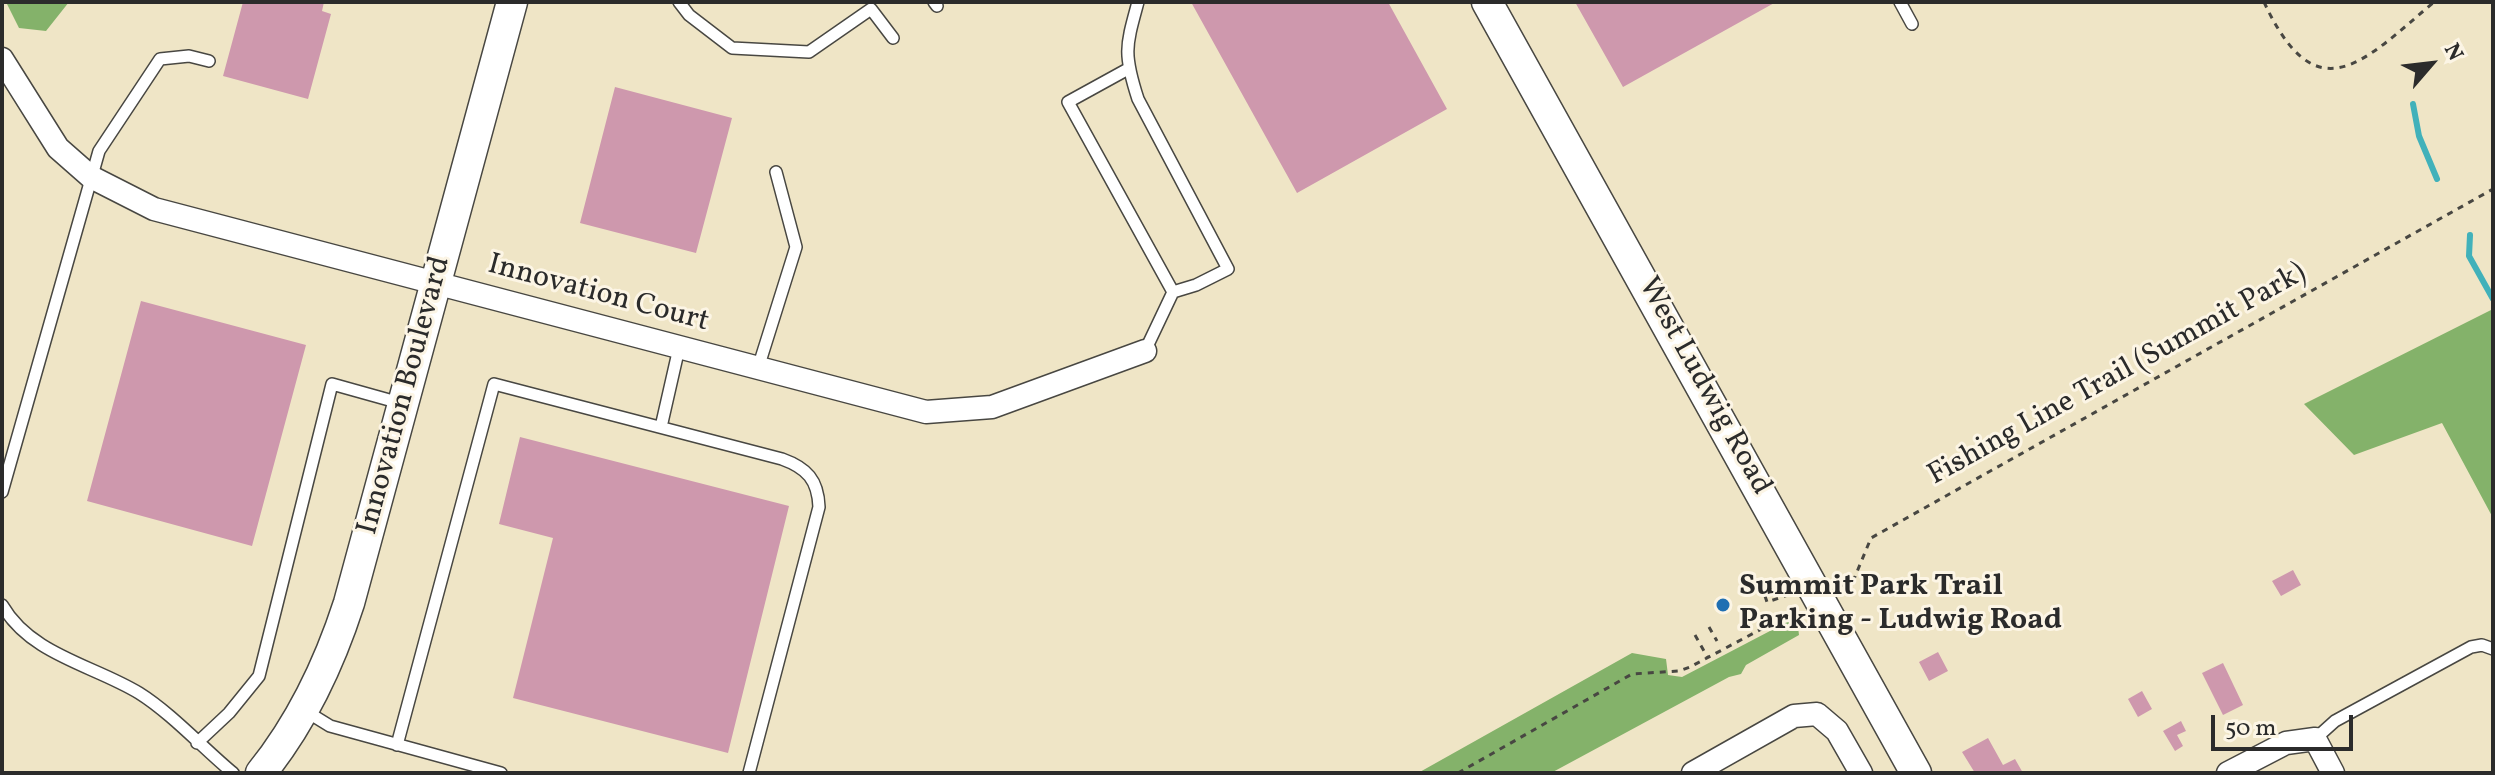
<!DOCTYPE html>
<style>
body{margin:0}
#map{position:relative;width:2495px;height:775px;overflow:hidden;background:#efe5c6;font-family:Vollkorn,serif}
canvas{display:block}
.frame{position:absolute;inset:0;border:4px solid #2b2b2b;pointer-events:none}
.north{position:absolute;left:2391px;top:24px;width:80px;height:80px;-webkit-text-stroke:6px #fcf5e5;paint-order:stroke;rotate:62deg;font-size:22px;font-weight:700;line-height:32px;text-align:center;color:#2b2b2b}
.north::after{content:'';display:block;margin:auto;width:28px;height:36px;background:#2b2b2b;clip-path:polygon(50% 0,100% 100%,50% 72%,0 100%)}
.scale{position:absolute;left:2211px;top:715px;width:142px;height:36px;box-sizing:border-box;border:4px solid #2b2b2b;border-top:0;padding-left:10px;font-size:24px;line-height:28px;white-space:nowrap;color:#2b2b2b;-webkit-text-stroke:6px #fcf5e5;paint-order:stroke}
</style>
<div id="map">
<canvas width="2495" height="775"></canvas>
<div class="frame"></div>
<div class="north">N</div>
<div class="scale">50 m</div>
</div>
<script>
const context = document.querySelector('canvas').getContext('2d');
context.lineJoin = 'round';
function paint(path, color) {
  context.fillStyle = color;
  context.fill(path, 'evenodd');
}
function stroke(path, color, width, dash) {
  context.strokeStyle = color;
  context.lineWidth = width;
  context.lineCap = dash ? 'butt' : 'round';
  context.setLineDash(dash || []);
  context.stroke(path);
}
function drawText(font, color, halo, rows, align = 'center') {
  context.font = font + ' Vollkorn,serif';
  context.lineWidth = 6;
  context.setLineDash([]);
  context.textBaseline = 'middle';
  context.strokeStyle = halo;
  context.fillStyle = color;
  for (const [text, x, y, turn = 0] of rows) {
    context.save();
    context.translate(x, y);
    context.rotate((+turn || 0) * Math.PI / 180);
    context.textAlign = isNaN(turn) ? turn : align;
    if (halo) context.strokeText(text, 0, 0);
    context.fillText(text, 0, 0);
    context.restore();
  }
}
paint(new Path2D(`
 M6 2H69L46 31 19 28Z
 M2493 309V518L2442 423 2354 455 2304 404Z
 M1791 620 1798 627 1799 635 1746 665 1741 674 1729 677 1551 773H1418L1632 653 1666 659 1668 675 1682 677Z`), '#84b26a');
stroke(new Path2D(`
 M2413 104 2419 136 2437 179
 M2470 235 2469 256 2493 299`), '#41b1ba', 6);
paint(new Path2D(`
 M243 2H324L322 11 331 14 308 99 223 76Z
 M1191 2H1388L1447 109 1297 193Z
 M1575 2H1776L1623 87Z
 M615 87 732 118 696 253 580 223Z
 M141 301 306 345 252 546 87 501Z
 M520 437 789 506 728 753 513 698 553 538 499 524Z
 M2293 570 2301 585 2281 596 2272 581Z
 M1938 652 1948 671 1929 681 1919 662Z
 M2223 663 2243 705 2223 715 2202 673Z
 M2142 691 2152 709 2138 717 2128 699Z
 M2181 721 2186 731 2177 735 2183 746 2175 751 2163 731Z
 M1988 738 2003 765 2015 759 2023 773H1975L1962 752Z`), '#ce98ad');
const lane = new Path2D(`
 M679 2 689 15 732 48 809 52 871 9 893 38
 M934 2 937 6
 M1138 2C1126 46 1123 53 1138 99L1228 269 1196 285 1173 292
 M1900 2 1912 24
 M1128 69 1068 102 1173 292 1145 351
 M758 368 796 247 776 172
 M661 427 679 348
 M2 492 99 151 160 59 189 56 209 61
 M2 605C31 655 93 665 139 693 171 713 204 749 233 773
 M304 710 330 726 501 773
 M2315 739 2335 721 2471 647 2482 645 2493 649
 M197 743 229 713 259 676 332 384 400 403
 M397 745 494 384 782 459C807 468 818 480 819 507L749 773`);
const street = new Path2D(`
 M2 59 58 148 91 177 154 209 926 412 992 407 1145 351
 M1693 773 1794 716 1817 714 1837 731 1861 773
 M2228 773 2286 743 2315 739 2333 773`);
const secondary = new Path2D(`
 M1487 2 1916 773
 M261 773C302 722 329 665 349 603L512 2`);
stroke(lane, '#484742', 14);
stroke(street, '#484742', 25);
stroke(secondary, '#484742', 33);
stroke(new Path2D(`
 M2264 2C2317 116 2364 61 2434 2
 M1841 586 1854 579 1871 538 2493 189
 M1765 596 1767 602 1788 595
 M1709 627 1717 641
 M1695 635 1708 658
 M1458 773 1632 674 1679 671 1690 667 1799 609`), '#484742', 3, [6, 6]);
stroke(lane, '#fff', 11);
stroke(street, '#fff', 22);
stroke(secondary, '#fff', 30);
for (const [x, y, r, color] of [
 [1723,605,8,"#1f6fb2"]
]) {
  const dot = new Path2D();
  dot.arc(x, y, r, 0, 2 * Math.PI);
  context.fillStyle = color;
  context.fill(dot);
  stroke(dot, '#fcf5e5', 3);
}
drawText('30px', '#2b2b2b', '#fcf5e5', [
 ["Innovation Court",598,295,15],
 ["Fishing Line Trail (Summit Park)",2118,376,-29],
 ["West Ludwig Road",1703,387,61],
 ["Innovation Boulevard",406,396,-75]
]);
drawText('bold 30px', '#2b2b2b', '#fcf5e5', [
 ["Summit Park Trail",1739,588],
 ["Parking - Ludwig Road",1739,622]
], 'left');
</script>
